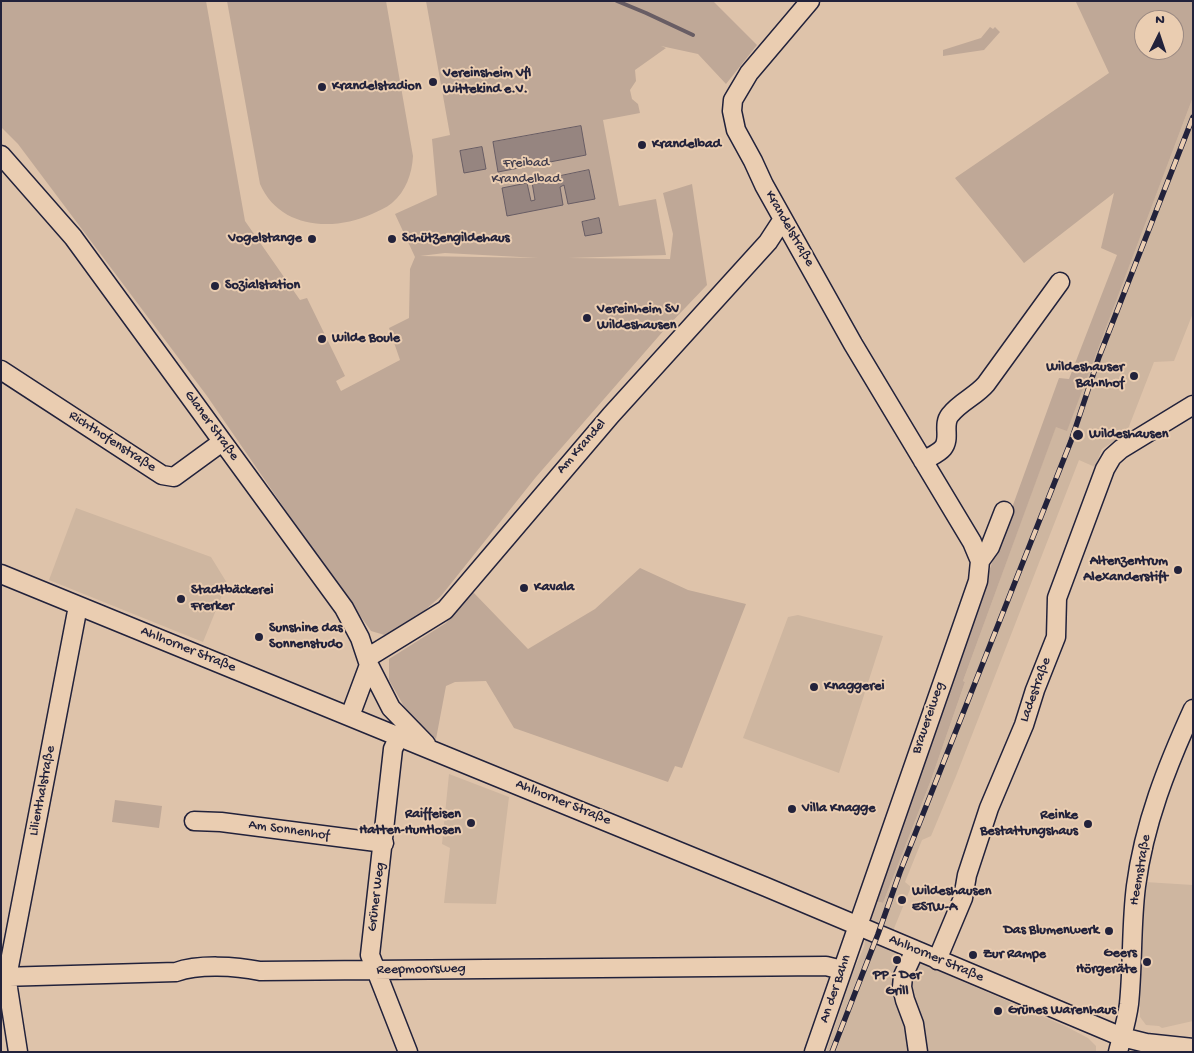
<!DOCTYPE html>
<meta charset="utf-8">
<style>
body{margin:0}
#map{position:relative;width:1194px;height:1053px;overflow:hidden;background:#dec3aa;font-family:"Gochi Hand",sans-serif}
canvas{display:block}
.frame{position:absolute;inset:0;border:2px solid #22223b;pointer-events:none}
.north{position:absolute;left:1134px;top:10px;width:50px;height:50px;box-sizing:border-box;background:#eacdb1;border:1px solid #9a8982;border-radius:50%;rotate:4deg;font-size:14px;font-weight:700;line-height:20px;text-align:center;color:#22223b}
.north::after{content:'';display:block;margin:auto;width:18px;height:22px;background:#22223b;clip-path:polygon(50% 0,100% 100%,50% 72%,0 100%)}
</style>
<div id="map">
<canvas width="1194" height="1053"></canvas>
<div class="frame"></div>
<div class="north">N</div>
</div>
<script>
const context = document.querySelector('canvas').getContext('2d');
context.lineJoin = 'round';
function paint(path, color) {
  context.fillStyle = color;
  context.fill(path, 'evenodd');
}
function stroke(path, color, width, dash) {
  context.strokeStyle = color;
  context.lineWidth = width;
  context.lineCap = dash ? 'butt' : 'round';
  context.setLineDash(dash || []);
  context.stroke(path);
}
function drawText(font, color, halo, rows, align = 'center') {
  context.font = font + ' "Gochi Hand",sans-serif';
  context.lineWidth = 4;
  context.setLineDash([]);
  context.textBaseline = 'middle';
  context.strokeStyle = halo;
  context.fillStyle = color;
  for (const [text, x, y, turn = 0] of rows) {
    context.save();
    context.translate(x, y);
    context.rotate((+turn || 0) * Math.PI / 180);
    context.textAlign = isNaN(turn) ? turn : align;
    if (halo) context.strokeText(text, 0, 0);
    context.fillText(text, 0, 0);
    context.restore();
  }
}
paint(new Path2D(`
 M1193 97V313L1174 361 1154 362 1128 429 1124 435 1102 449 1095 467 1079 460 956 776 931 836 922 840 905 882 911 887 886 948 1067 1027 1088 1038 1096 1046V1052H826L853 972 864 947 869 918 876 901 883 903 931 780 965 682 963 681 1056 426 1067 430Z
 M76 508 211 557 227 583 203 642 49 580Z
 M798 615 883 636 839 773 743 738 788 617Z
 M449 774 509 797 496 904 444 903 450 848 442 844Z
 M1145 882 1193 885V1021L1162 1028 1159 1026 1146 1025 1140 1017V933Z`), '#ceb6a0');
paint(new Path2D(`
 M1 1H206L245 221 300 300 307 298 345 376 336 381 341 391 400 360 389 328 409 318 410 269 415 257 395 214 437 195 432 139 450 135 426 1H713L757 45 726 84 698 54 661 46 666 48 635 70 636 81 630 90 632 99 638 104 640 113 603 120 619 206 656 199 666 255 568 258 670 259 673 234 663 193 692 184 707 285 665 329 536 477 441 596 408 625 388 636 371 631 320 560 207 396 18 144 1 127ZM445 253 539 258H540L420 256Z
 M227 1H386L413 156C412 174 406 191 392 203 386 208 378 211 372 214 332 232 279 228 260 184Z
 M1078 1H1193V97L1067 431 1056 427 963 681 965 682 931 780 883 903 876 901 921 759 1059 378 1069 379 1117 255 1101 248 1114 193 1024 263 955 178 1109 73 1076 2ZM1144 20H1174V50H1144Z
 M990 27 993 29 995 27 1000 32 984 50 943 56V50L981 38Z
 M640 568 688 590 746 604 682 768 675 766 668 782 514 728 486 681 455 682 446 686 436 739 406 710 389 680V659L446 623 473 592 528 649 595 609Z
 M115 800 162 806 159 828 112 822Z`), '#bfa897');
const water = new Path2D(`
 M581 126 586 155 498 172 493 142Z
 M482 147 486 169 464 173 460 151Z
 M589 170 595 199 568 204 564 185 560 187 563 205 507 216 502 188 527 183 531 201 535 200 532 182Z
 M599 218 602 233 585 236 582 222Z`);
paint(water, '#968580');
stroke(water, '#685d64', 1);
stroke(new Path2D(`
 M617 1 646 13 693 35`), '#685d64', 4);
const minor = new Path2D(`
 M810 1 749 73 733 100 732 111 736 130 753 161 764 185 853 344 972 542 980 561
 M1 155 73 237 344 608 360 638 369 665 391 708 426 744
 M1 370 162 475 174 477 222 442
 M923 461C929 457 938 454 943 448 951 438 942 425 950 415 960 402 976 396 986 384L1060 282
 M1 574 766 887 1122 1037 1146 1043 1193 1048
 M367 658 445 610 611 415 768 242 783 219
 M350 716 369 665
 M399 736 393 749 370 955 408 1052
 M194 821 221 822 384 843
 M915 950 903 976 902 987 905 1000 914 1024 918 1052
 M937 960 963 898 967 875 989 808 1024 725 1035 690 1056 637 1057 598 1105 469 1112 457 1121 449 1193 405
 M1 977 176 972C198 964 236 966 260 971L826 966 842 970
 M18 1052 8 988 7 977 78 606
 M814 1052 978 581 980 561 990 547 1004 511
 M1118 1052C1122 1036 1127 1020 1129 1004 1133 965 1131 925 1136 886 1144 824 1167 766 1193 709`);
stroke(minor, '#22223b', 21);
stroke(minor, '#eacdb1', 18);
const rail = new Path2D(`
 M832 1052 878 934 900 872 1071 441 1099 357 1193 117`);
stroke(rail, '#22223b', 5.5);
stroke(rail, '#eacdb1', 4, [11]);
for (const [x, y, r, color] of [
 [433,82,5,"#22223b"],
 [322,87,5,"#22223b"],
 [642,145,5,"#22223b"],
 [312,239,5,"#22223b"],
 [392,239,5,"#22223b"],
 [215,286,5,"#22223b"],
 [587,318,5,"#22223b"],
 [322,339,5,"#22223b"],
 [1134,376,5,"#22223b"],
 [1078,435,6,"#22223b"],
 [1178,570,5,"#22223b"],
 [524,588,5,"#22223b"],
 [181,599,5,"#22223b"],
 [259,637,5,"#22223b"],
 [814,687,5,"#22223b"],
 [792,809,5,"#22223b"],
 [471,823,5,"#22223b"],
 [1088,824,5,"#22223b"],
 [902,900,5,"#22223b"],
 [1109,931,5,"#22223b"],
 [973,955,5,"#22223b"],
 [897,960,5,"#22223b"],
 [1147,962,5,"#22223b"],
 [998,1011,5,"#22223b"]
]) {
  const dot = new Path2D();
  dot.arc(x, y, r, 0, 2 * Math.PI);
  context.fillStyle = color;
  context.fill(dot);
  stroke(dot, '#eacdb1', 2);
}
drawText('bold 14px', '#22223b', '#eacdb1', [
 ["Vereinsheim Vfl",443,74],
 ["Wittekind e.V.",443,90],
 ["Krandelstadion",332,87],
 ["Krandelbad",652,145],
 ["Vogelstange",302,239,"right"],
 ["Schützengildehaus",402,239],
 ["Sozialstation",225,286],
 ["Vereinheim SV",597,310],
 ["Wildeshausen",597,326],
 ["Wilde Boule",332,339],
 ["Wildeshauser",1124,368,"right"],
 ["Bahnhof",1124,384,"right"],
 ["Wildeshausen",1089,435],
 ["Altenzentrum",1168,562,"right"],
 ["Alexanderstift",1168,578,"right"],
 ["Kavala",534,588],
 ["Stadtbäckerei",191,591],
 ["Frerker",191,607],
 ["Sunshine das",269,629],
 ["Sonnenstudo",269,645],
 ["Knaggerei",824,687],
 ["Villa Knagge",802,809],
 ["Raiffeisen",461,815,"right"],
 ["Hatten-Huntlosen",461,831,"right"],
 ["Reinke",1078,816,"right"],
 ["Bestattungshaus",1078,832,"right"],
 ["Wildeshausen",912,892],
 ["ESTW-A",912,908],
 ["Das Blumenwerk",1099,931,"right"],
 ["Geers",1137,954,"right"],
 ["Hörgeräte",1137,970,"right"],
 ["Zur Rampe",983,955],
 ["PP - Der",897,976,"center"],
 ["Grill",897,992,"center"],
 ["Grünes Warenhaus",1008,1011]
], 'left');
drawText('14px', '#413d4d', '#eacdb1', [
 ["Freibad",526,164],
 ["Krandelbad",526,180]
]);
drawText('14px', '#22223b', '#eacdb1', [
 ["Krandelstraße",789,229,60],
 ["Glaner Straße",211,426,54],
 ["Richthofenstraße",112,442,33],
 ["Am Krandel",582,447,-49],
 ["Ahlhorner Straße",188,650,22],
 ["Ladestraße",1036,690,-70],
 ["Brauereiweg",929,718,-71],
 ["Lilienthalstraße",43,791,-79],
 ["Ahlhorner Straße",563,803,22],
 ["Am Sonnenhof",289,831,8],
 ["Heemstraße",1141,870,-80],
 ["Grüner Weg",377,897,-83],
 ["Ahlhorner Straße",936,959,23],
 ["Reepmoorsweg",421,970,-1],
 ["An der Bahn",836,989,-71]
]);
</script>
